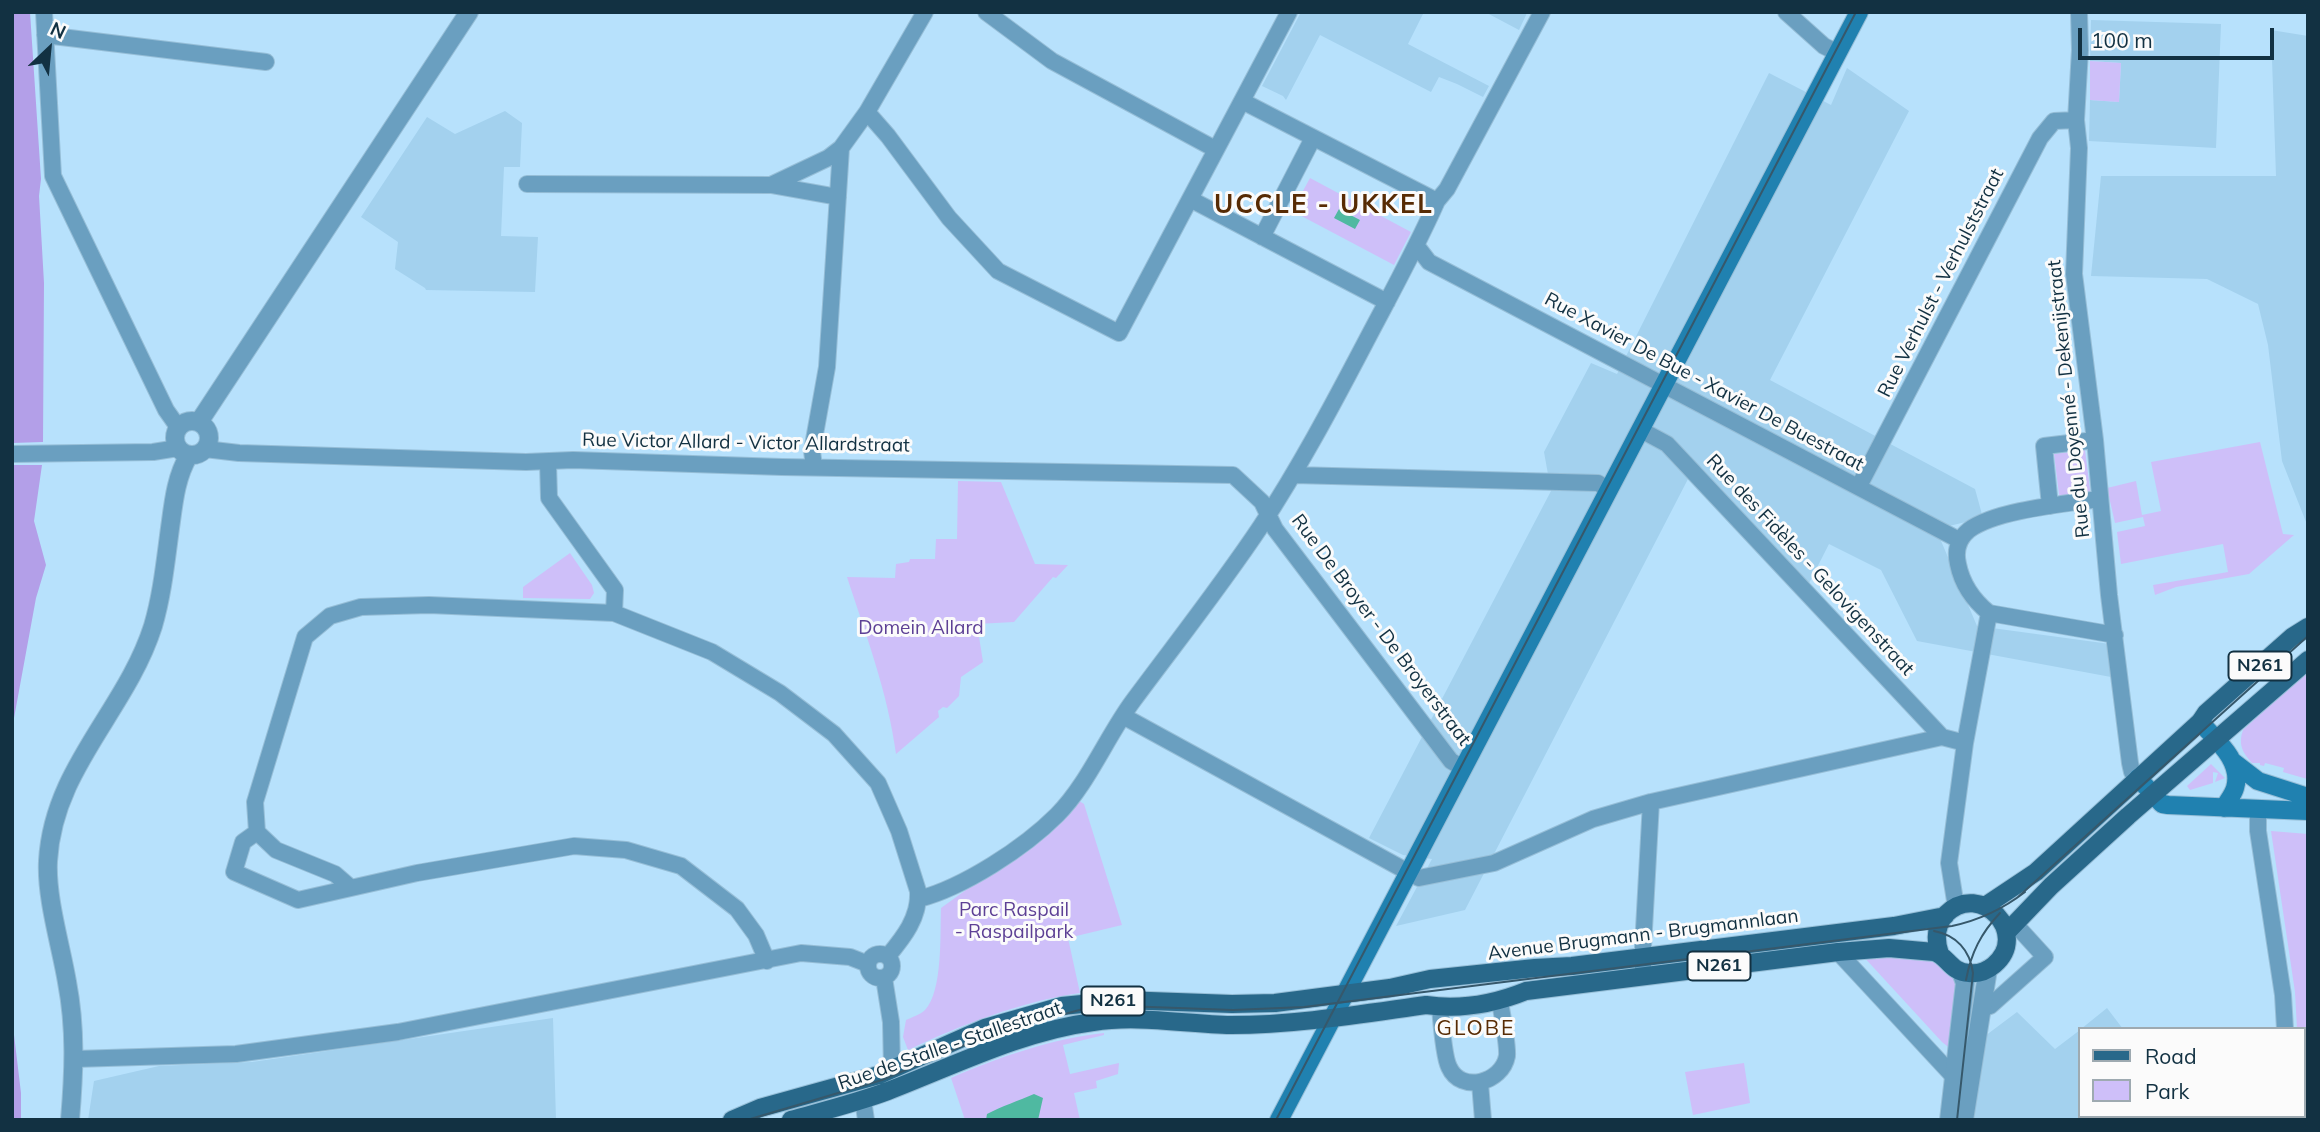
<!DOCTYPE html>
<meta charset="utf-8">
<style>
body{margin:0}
#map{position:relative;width:2320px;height:1132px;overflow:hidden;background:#b7e1fc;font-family:Mulish,sans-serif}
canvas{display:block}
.frame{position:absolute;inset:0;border:14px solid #123142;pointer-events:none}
.legend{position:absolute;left:2078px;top:1027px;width:228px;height:91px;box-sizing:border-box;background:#fbfbfb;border:2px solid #9eaab1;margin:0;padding:9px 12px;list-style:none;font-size:21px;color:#123142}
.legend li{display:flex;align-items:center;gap:14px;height:35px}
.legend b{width:35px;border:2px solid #9eaab1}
.north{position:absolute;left:14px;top:14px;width:70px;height:70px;-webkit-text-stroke:5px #fbfbfb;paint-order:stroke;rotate:26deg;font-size:19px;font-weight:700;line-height:28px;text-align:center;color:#123142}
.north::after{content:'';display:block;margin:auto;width:24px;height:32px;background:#123142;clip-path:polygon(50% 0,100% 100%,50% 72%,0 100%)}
.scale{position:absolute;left:2078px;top:28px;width:196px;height:32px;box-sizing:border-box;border:4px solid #123142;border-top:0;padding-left:9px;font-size:21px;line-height:24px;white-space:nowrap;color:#123142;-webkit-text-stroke:5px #fbfbfb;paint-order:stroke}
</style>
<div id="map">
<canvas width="2320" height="1132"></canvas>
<div class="frame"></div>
<ul class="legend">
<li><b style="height:9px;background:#28688a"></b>Road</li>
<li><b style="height:19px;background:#cebff9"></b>Park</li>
</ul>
<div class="north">N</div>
<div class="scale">100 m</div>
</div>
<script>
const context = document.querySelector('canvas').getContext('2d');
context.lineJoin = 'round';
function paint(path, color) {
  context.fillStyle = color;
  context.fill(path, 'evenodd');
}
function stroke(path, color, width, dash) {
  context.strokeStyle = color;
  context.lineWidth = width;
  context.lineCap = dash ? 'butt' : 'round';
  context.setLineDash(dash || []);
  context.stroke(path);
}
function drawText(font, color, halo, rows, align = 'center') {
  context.font = font + ' Mulish,sans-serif';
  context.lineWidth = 6;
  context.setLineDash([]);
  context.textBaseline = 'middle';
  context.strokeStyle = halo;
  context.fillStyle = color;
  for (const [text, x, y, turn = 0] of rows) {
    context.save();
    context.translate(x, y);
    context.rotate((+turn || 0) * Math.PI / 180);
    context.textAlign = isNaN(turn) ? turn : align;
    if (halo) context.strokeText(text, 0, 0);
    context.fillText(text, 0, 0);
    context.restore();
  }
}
paint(new Path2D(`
 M1301 12H1424L1408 44 1489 86 1483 97 1457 84 1439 77 1431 92 1320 35 1286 100 1283 96 1262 86Z
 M1485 12H1525L1527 13 1519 30Z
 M2091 20 2221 24 2216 148 2089 141 2090 100 2119 102 2121 63 2090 61Z
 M2271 30 2308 36V527L2282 461 2268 345 2258 304 2207 279 2091 276 2101 176H2276Z
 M1847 68 1909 111 1770 380 1975 489 1983 518 1936 529 1977 626 2110 644 2111 677 1917 641 1881 570 1829 544 1802 597 1688 479 1465 910 1396 926 1432 859 1403 855 1369 838 1551 491 1544 452 1591 363 1617 374 1769 73 1831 105Z
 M505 111 522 123 520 167H504L501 236 538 237 535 292 426 290 425 288 395 269 398 242 361 217 427 117 455 134Z
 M2107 1008 2123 1029H2081Z
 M2017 1012 2055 1049 2080 1030V1116H2090L2081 1120H1968L1981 1039Z
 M553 1018 556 1120H88L94 1081 159 1066 252 1062Z`), '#a3d1ee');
paint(new Path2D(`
 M2090 61 2121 63 2119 102 2090 100Z
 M1310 178 1411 232 1394 265 1292 211Z
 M2260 442 2283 534 2294 535 2249 574 2176 587 2155 595 2153 585 2228 572 2223 544 2121 564 2117 532 2145 526 2143 517 2115 523 2107 488 2136 481 2142 515 2161 511 2151 462Z
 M2085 450 2092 505 2061 510 2054 454Z
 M958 481 1001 482 1035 564 1068 565 1056 578 1053 577 1014 622 977 624 983 662 961 677 959 696 947 708 943 707 938 711 939 717 896 754C888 693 866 635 847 577L895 578 896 564 909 562 910 559H935L936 539H957Z
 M570 553 592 585 594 593 590 599 523 598V587Z
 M2308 670V775L2307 779 2283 772 2284 768 2265 763 2264 766 2260 765V763H2252C2242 752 2238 744 2243 730Z
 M2211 764 2225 778 2215 782 2218 773 2213 772V783L2190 790 2187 786Z
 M1076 799 1084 804 1122 925 1068 938 1080 993C1020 1002 963 1024 908 1050L903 1037 906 1020C912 1017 920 1015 925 1010 943 991 940 933 941 908L991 872Z
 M2271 831 2308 834V1120H2288L2289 1116H2304V1029H2297L2295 992Z
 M1862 955 1930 957 1957 976 1952 1050 1942 1042Z
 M1104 1033V1035L1063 1045 1070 1074 1119 1063 1118 1074 1096 1081 1097 1088 1074 1093 1080 1120H965L951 1078C999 1057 1051 1039 1104 1033Z
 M1744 1063 1750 1103 1693 1115 1685 1072Z`), '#cebff9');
paint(new Path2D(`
 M12 12H30L41 179 39 196 44 283 43 442 12 443V97L14 52Z
 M12 465H42L34 521 46 565 36 598 12 729Z
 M12 1018 21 1093V1120H12Z`), '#b39fe8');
paint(new Path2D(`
 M1339 209 1360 220 1355 229 1334 218Z
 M1034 1094 1043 1098 1038 1120H986L987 1114C1002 1106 1018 1101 1034 1094Z`), '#4fb9a1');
const minor = new Path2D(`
 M44 12 53 176 166 410 178 427
 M986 12 1052 61 1215 149
 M1786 12 1824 46 1838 53
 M2079 12 2080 50 2076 120 2079 148 2074 274 2095 440 2109 595 2130 763 2132 772 2138 778
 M45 35 266 62
 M1242 101 1437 201
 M867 112 888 136 949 218 998 271 1119 333 1289 12
 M527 184 771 185
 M838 197 771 185 828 158 841 148
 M1190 199 1387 302
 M1262 237 1313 138
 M1416 245 1429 262 1959 540
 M1641 430 1667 444 1942 737
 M205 449 239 453 526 462 573 460 782 467 1233 475 1262 502 1275 529 1451 761 1463 768
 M12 454 153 452 178 448
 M548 462 549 498 615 590 614 613
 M814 467 812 451 827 367 841 148 867 112 925 12
 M1294 475 1598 483 1609 490
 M1859 486 2040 138 2054 121 2076 120
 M2099 499C2065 504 1996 510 1969 530 1958 539 1955 551 1958 564 1962 584 1973 600 1989 613L2115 635
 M2050 506 2044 446 2095 440
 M1123 716 1419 878 1494 863 1593 819 1651 802 1942 737 1965 743
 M2258 809V831L2283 995 2285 1029
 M257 832 276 850 335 874 350 887
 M919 899C964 887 1024 848 1057 815 1088 784 1107 736 1133 701 1176 643 1221 586 1261 526 1299 468 1331 408 1363 347 1388 299 1415 251 1437 201L1447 189 1542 12
 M1956 907 1949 863 1965 743 1989 613
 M1838 952 1954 1077
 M868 966a12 12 0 1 1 24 0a12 12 0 1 1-24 0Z
 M767 961 756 935 737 909 681 866 626 850 574 846 417 873 298 900 234 872 243 842 257 832 255 802 305 637 330 616 361 607 429 605 614 613 712 652 780 693 834 734 878 783 899 831 918 891C920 917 903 938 888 956
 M1643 976V947L1651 802
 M884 978 891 1022 892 1069
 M1440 1007C1441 1020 1444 1057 1449 1067 1461 1094 1502 1083 1507 1056 1508 1045 1502 1014 1500 1002
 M1981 1009 1990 1006 2045 957 2014 923
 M75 1059 236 1054 398 1032 801 953 850 957 868 964
 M1480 1083 1483 1120
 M863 1100 866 1120
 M2274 1120 2275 1116`);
const tertiary = new Path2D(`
 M175 438a17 17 0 1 1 34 0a17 17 0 1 1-34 0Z
 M199 422 469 12
 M70 1120C74 1073 76 1029 67 982 61 946 46 898 48 861 53 768 126 711 153 626 163 592 166 556 171 521 174 498 177 475 189 455
 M1949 1120 1965 983 1961 972
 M1964 1120 1988 969`);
const secondary = new Path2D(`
 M2200 722C2215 739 2243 761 2235 788 2233 795 2227 802 2224 808
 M2232 761 2258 781 2308 797
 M2138 778 2162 804 2168 805 2308 811
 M1279 1120 1859 12`);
const primary = new Path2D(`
 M1985 906 2036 872 2200 722 2206 713 2292 637 2308 627
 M2006 933 2051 886 2128 816 2308 660
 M732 1120 760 1108 879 1075 985 1028 1062 1006 1122 1000 1232 1004 1275 1003 1390 988 1430 979 1535 968 1572 966 1894 926 1945 916
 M791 1120C823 1111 856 1103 888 1091 953 1066 1023 1031 1093 1022 1138 1015 1185 1024 1231 1025 1296 1025 1361 1014 1426 1005 1461 1010 1494 1004 1526 991L1838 952 1889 948 1934 952C1948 956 1950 972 1969 973 1978 974 1987 971 1994 965 2031 934 1980 880 1946 914 1935 926 1935 940 1940 954`);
stroke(minor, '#96bed7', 18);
stroke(tertiary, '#96bed7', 20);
stroke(secondary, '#96bed7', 20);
stroke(primary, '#96bed7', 20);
stroke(minor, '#6a9fc0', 16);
stroke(tertiary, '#6a9fc0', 18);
stroke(secondary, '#2081b0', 18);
stroke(primary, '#28688a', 18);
stroke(new Path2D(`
 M2018 897 2308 636
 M1934 931C1956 935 1970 950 1973 973L1957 1120
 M1966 980C1971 953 1981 933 2000 913
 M747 1120 882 1080 988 1035 1083 1009 1123 1006 1233 1010 1304 1007 1952 926C1980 920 2003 909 2025 892
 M1276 1120 1856 12`), '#36586b', 2);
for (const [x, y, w] of [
 [2260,666,63],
 [1719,966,63],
 [1113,1001,63]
]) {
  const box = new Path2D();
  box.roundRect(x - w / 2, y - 14.5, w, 29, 5);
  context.fillStyle = '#fbfbfb';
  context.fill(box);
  stroke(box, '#123142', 2);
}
drawText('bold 18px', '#123142', null, [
 ["N261",2260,666],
 ["N261",1719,966],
 ["N261",1113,1001]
]);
drawText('19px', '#123142', '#fbfbfb', [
 ["Rue Verhulst - Verhulststraat",1941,283,-63],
 ["Rue Xavier De Bue - Xavier De Buestraat",1704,382,28],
 ["Rue du Doyenné - Dekenijstraat",2069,399,-96],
 ["Rue Victor Allard - Victor Allardstraat",746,443,1],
 ["Rue des Fidèles - Gelovigenstraat",1810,565,47],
 ["Rue De Broyer - De Broyerstraat",1381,630,53],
 ["Avenue Brugmann - Brugmannlaan",1643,935,-7],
 ["Rue de Stalle - Stallestraat",950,1046,-19]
]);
drawText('19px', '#5d4095', '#fbfbfb', [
 ["Domein Allard",921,628],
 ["Parc Raspail",1014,910],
 ["- Raspailpark",1014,932]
]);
context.letterSpacing = '2px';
drawText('21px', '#572b04', '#fbfbfb', [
 ["GLOBE",1476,1029]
]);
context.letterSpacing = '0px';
context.letterSpacing = '2px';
drawText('bold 26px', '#572b04', '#fbfbfb', [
 ["UCCLE - UKKEL",1324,205]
]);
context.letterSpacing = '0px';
</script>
